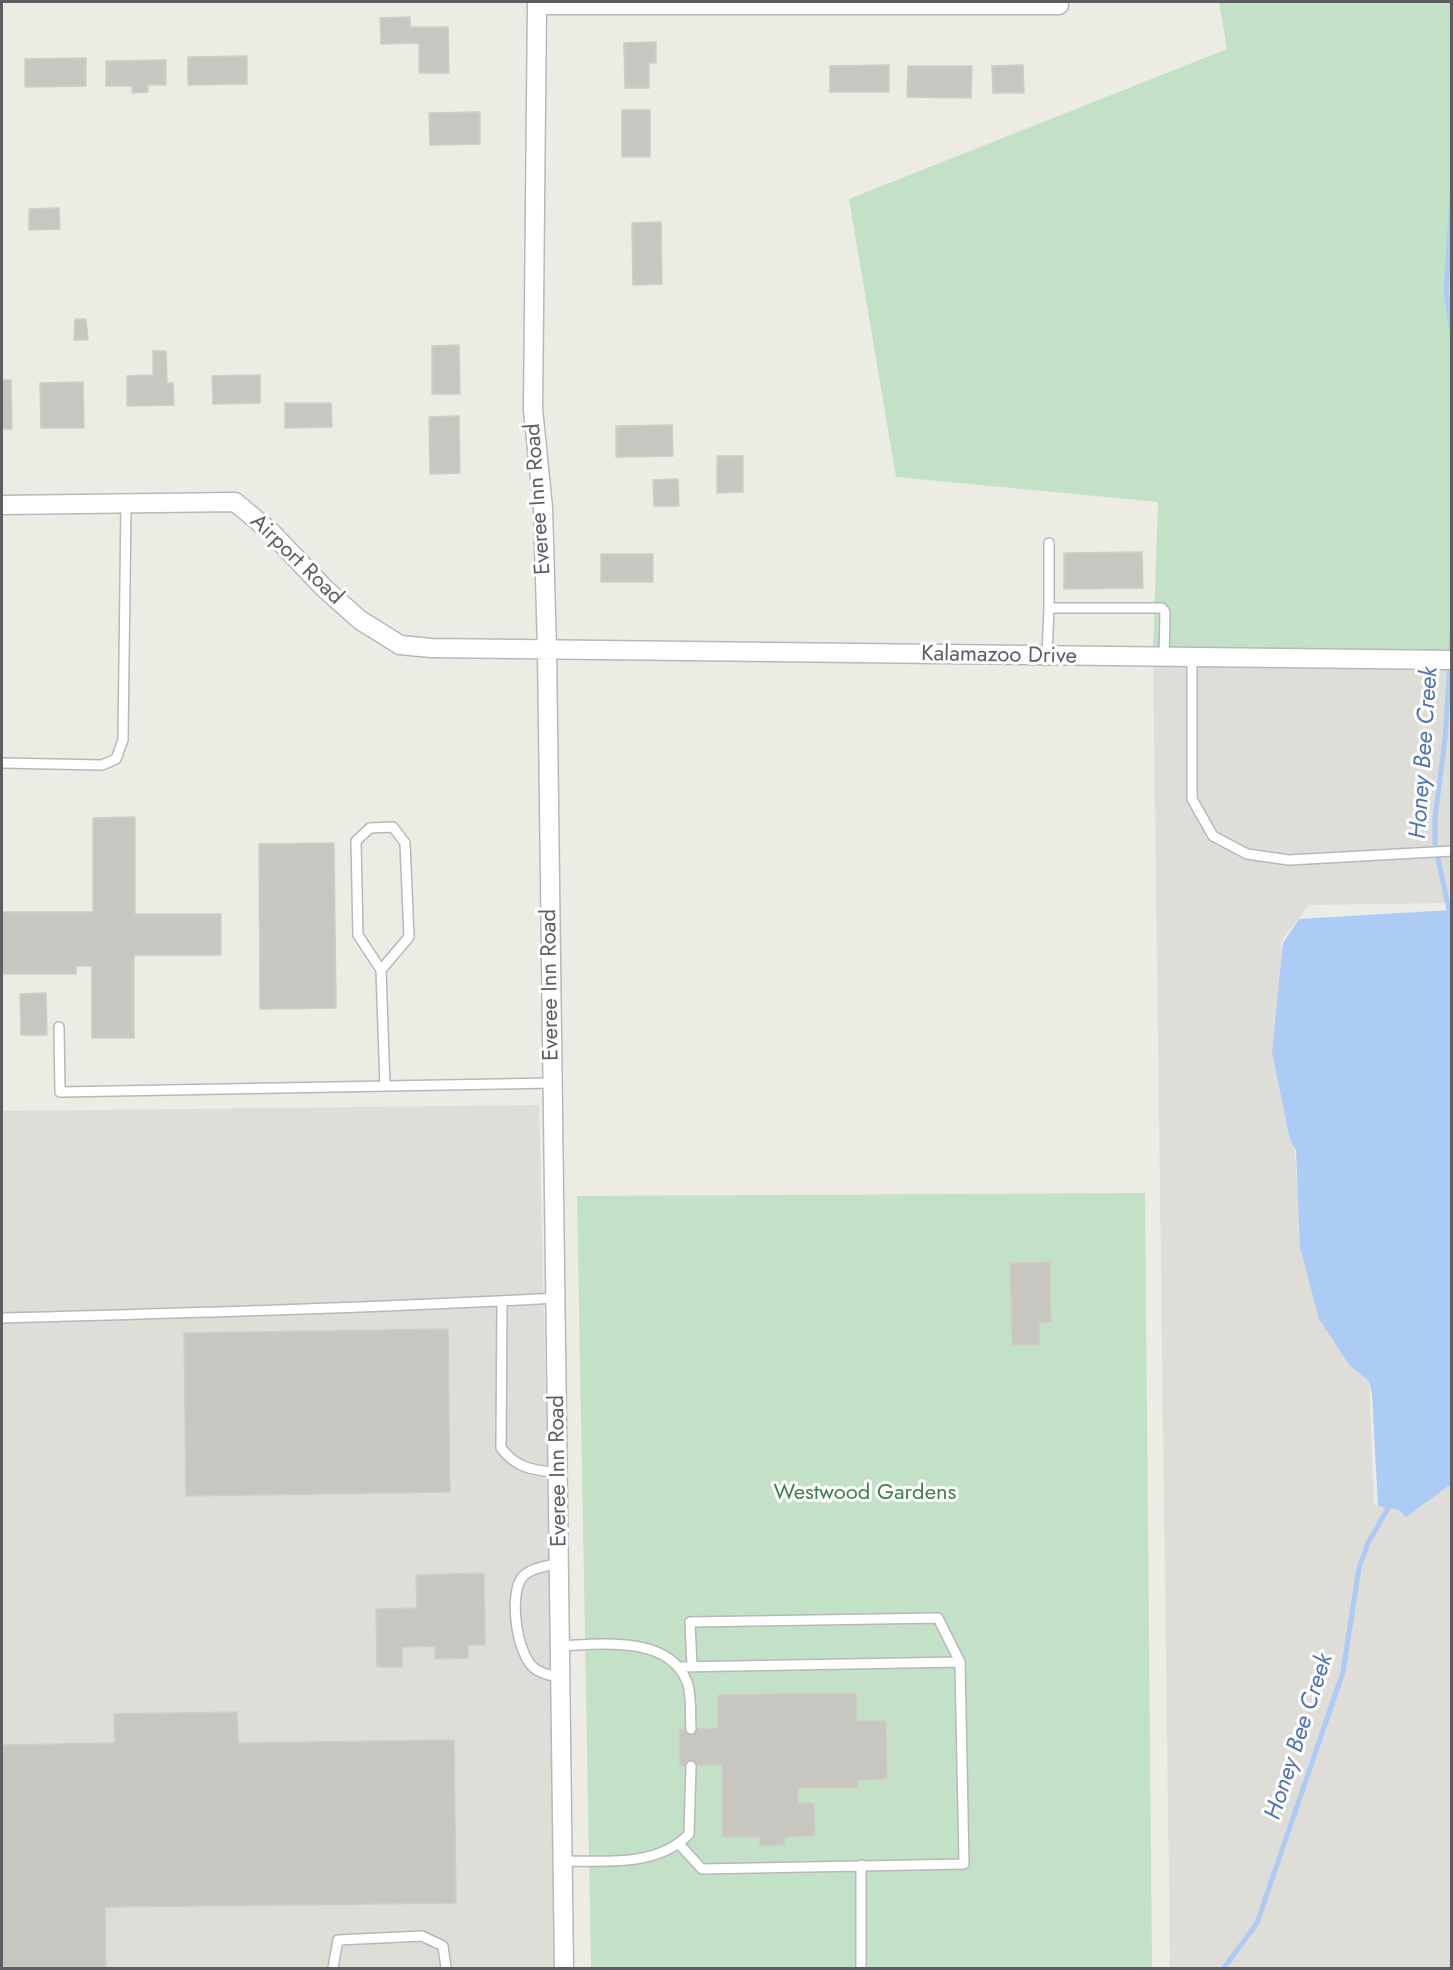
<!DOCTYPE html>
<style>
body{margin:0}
#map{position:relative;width:1453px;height:1970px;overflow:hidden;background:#ecece4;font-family:Jost,sans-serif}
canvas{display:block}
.frame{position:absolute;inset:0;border:3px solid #5c5e62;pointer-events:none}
</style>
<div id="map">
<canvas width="1453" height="1970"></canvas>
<div class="frame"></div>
</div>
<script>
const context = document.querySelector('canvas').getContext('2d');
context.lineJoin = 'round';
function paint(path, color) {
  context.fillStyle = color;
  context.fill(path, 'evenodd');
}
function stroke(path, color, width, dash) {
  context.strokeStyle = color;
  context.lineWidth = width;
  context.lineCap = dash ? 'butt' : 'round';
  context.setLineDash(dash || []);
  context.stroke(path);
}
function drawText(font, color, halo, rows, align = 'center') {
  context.font = font + ' Jost,sans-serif';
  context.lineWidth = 6;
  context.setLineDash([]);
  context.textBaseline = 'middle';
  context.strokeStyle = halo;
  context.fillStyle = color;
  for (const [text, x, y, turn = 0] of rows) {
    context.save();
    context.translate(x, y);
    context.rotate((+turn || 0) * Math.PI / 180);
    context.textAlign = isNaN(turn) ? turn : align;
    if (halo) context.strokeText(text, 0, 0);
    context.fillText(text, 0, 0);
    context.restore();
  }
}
paint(new Path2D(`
 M1153 653 1451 663V903L1309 905 1281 941 1298 1199 1342 1324 1369 1379 1374 1505 1409 1509 1451 1477V1968H1170Z
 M539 1105 559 1968H2V1111Z`), '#deddd8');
paint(new Path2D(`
 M1219 2H1451V663L1153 653 1158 502 896 477 849 199 1227 49Z
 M1145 1193 1152 1968H591L577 1196Z`), '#c3e1c7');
paint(new Path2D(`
 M1451 910V1484L1406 1517 1399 1510 1378 1506 1372 1394 1369 1381 1350 1366 1319 1319 1300 1247 1296 1150 1290 1140 1272 1052 1283 943 1299 919Z`), '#accbf5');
stroke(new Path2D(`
 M1452 198 1446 291 1452 332
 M1449 910 1435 844V818L1445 739 1452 632
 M1224 1968 1257 1923 1343 1672 1359 1568 1368 1543 1388 1508`), '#accbf5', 5);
const building = new Path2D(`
 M410 17V27H448L449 73H419V43L381 44 380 18Z
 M656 42V63H649V88H625L624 43Z
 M247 56V84L188 85V57Z
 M86 58V86L25 87V59Z
 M166 60V85H148V92L132 93V86H106V61Z
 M889 65V92H830V66Z
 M1023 65 1024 93H993L992 66Z
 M908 66H972L971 98 907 97Z
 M622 110H650V157H622Z
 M480 112V144L430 145 429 113Z
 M59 208 60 229 29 230V209Z
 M661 222 662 284 633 285 632 223Z
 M75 319H86L88 340H74Z
 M459 345 460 394H432V346Z
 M153 351H166L167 383H173L174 405 127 406V376L153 375Z
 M260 375V403L213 404 212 376Z
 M2 380H11L12 429H2Z
 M83 382 84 428H41L40 383Z
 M285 403H331L332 427 285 428Z
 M459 416 460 473 430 474 429 417Z
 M672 425 673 456 616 457V426Z
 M717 456H743V492L717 493Z
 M678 479 679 506H654L653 480Z
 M1142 552 1143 588 1064 589V553Z
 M601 554H653V582H601Z
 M135 817V914H221V955H134V1038H92V966H76V974H2V912H93V818Z
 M334 843 336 1008 260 1009 259 844Z
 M46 993 47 1035H21L20 994Z
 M1050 1262 1051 1322 1039 1323 1040 1344 1012 1345 1010 1263Z
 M448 1329 450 1492 186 1496 184 1333Z
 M484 1573 485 1645H468V1658L435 1659V1646L402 1647V1667H377L376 1609 417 1608 416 1575Z
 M856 1693 857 1721H886L887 1779 857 1780 858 1788H798V1803H814L815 1836 785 1837V1845L760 1846V1837H722V1765L680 1766 679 1729 718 1728V1695Z
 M237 1712 238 1743 454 1740 456 1903 105 1907 106 1968H2V1745L115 1743 114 1714Z`);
paint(building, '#c8c6c0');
stroke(building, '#d0cec3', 1.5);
const service = new Path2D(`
 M1049 608V543
 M1047 656 1049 608H1162L1165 612 1164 658
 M1192 658V799L1213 836 1247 854 1289 860 1452 851
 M2 763 102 765 116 759 123 740 126 503
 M381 970 409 937 405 843 393 827 370 828 356 841 358 935 381 970 385 1086
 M59 1027 60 1092 552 1083
 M502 1301 501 1448C517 1469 534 1470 559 1473
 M2 1318C187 1313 372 1308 556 1298
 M559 1563C547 1566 528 1568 521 1579 509 1598 517 1654 534 1668 541 1674 553 1676 561 1678
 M561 1646C600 1644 669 1635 687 1682 692 1695 690 1715 691 1729
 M692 1666 690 1622 938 1618 960 1662
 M679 1667 960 1662 964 1864 702 1869 679 1844
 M563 1861C605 1861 658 1867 689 1834L691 1766
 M333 1968 338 1940 422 1936 443 1946 446 1968
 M861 1968V1865`);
const minor = new Path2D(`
 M537 2 533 409 543 508 547 649 564 1968
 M537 5H1059
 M2 505 235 502 271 532 324 588 360 620 400 645 431 648 1452 660`);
stroke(service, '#b6b8bc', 12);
stroke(minor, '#b6b8bc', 21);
stroke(service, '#fff', 9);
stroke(minor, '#fff', 18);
drawText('22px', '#5c5e62', '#fff', [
 ["Everee Inn Road",539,499,-94],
 ["Airport Road",296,560,44],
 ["Kalamazoo Drive",999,656,1],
 ["Everee Inn Road",551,985,-91],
 ["Everee Inn Road",559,1471,-91]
]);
drawText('22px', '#3f7f4a', '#fff', [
 ["Westwood Gardens",865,1494]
]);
drawText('italic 24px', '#5174b5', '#fff', [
 ["Honey Bee Creek",1425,753,-86],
 ["Honey Bee Creek",1300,1737,-72]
]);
</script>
